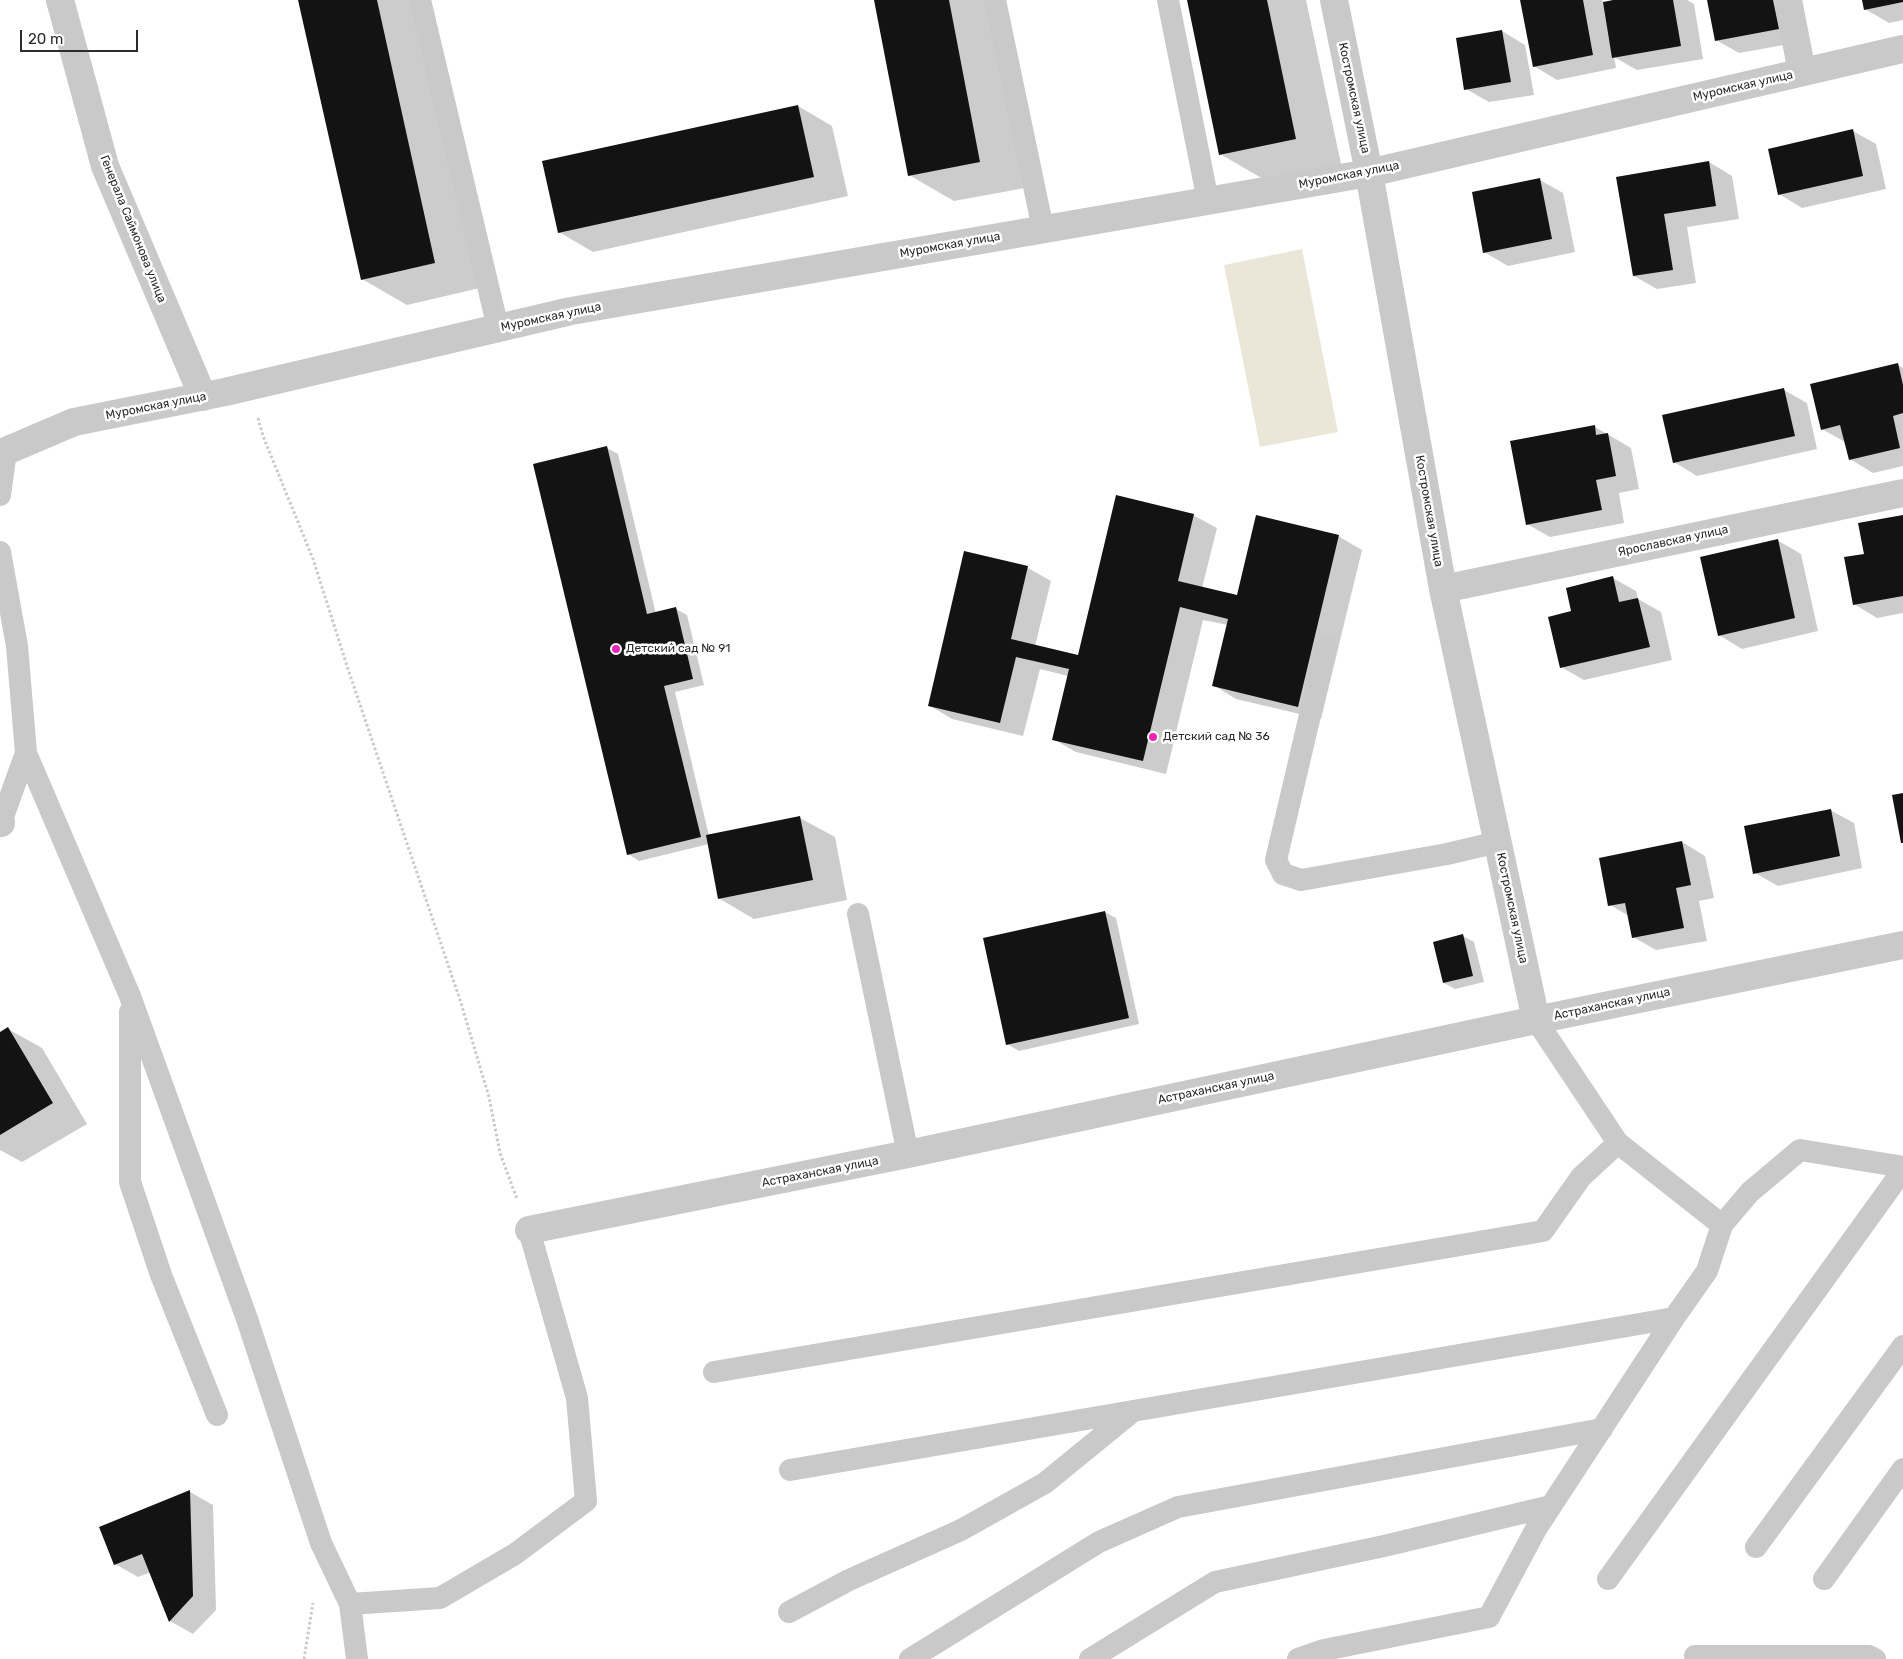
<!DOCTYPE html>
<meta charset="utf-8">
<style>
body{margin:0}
#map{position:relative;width:1903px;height:1659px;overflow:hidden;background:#fff;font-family:Rubik,sans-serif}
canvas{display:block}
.scale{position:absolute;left:20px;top:30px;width:118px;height:22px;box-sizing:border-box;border:2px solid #2c2c2c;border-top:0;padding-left:6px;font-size:15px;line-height:18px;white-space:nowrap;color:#2c2c2c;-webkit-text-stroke:4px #fff;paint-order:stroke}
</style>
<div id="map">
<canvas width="1903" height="1659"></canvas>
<div class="scale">20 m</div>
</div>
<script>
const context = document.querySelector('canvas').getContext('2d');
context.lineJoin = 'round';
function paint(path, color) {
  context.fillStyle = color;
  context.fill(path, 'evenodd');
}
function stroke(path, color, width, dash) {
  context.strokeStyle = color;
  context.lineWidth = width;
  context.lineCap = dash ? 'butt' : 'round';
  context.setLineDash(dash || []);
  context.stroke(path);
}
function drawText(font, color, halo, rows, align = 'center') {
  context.font = font + ' Rubik,sans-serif';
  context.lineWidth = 5;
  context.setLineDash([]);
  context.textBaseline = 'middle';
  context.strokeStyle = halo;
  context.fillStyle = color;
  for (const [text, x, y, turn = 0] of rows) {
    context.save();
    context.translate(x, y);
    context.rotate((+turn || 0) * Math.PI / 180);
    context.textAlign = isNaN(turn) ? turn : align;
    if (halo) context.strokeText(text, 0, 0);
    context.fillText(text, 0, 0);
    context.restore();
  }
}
paint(new Path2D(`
 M1302 249 1338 432 1260 447 1224 265Z`), '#ebe7d8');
paint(new Path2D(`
 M299 0H415L480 288 407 305 362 279Z
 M876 0H988L1025 188 954 201 909 175Z
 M1188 0H1306L1341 164 1265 180 1220 154Z
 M1521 0H1602L1604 3 1620 0H1687L1694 4 1703 59 1637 70 1614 57 1616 68 1557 80 1534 66Z
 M1709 0H1793L1801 42 1739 53 1716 40Z
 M1864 0H1903V20L1889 23 1865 9Z
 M1502 31 1525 45 1534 95 1489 102 1466 89Z
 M798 106 832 126 848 196 593 252 559 232Z
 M1853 131 1876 144 1886 189 1802 208 1779 194Z
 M1709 162 1732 176 1739 219 1687 227 1696 283 1657 289 1634 276 1618 178Z
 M1540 180 1563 193 1575 252 1508 266 1484 252Z
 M1898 365 1903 368V466L1873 473 1850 459 1845 442 1822 429Z
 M1784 390 1807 403 1817 449 1697 476 1674 462Z
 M1595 427 1631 448 1639 489 1619 493 1624 523 1550 537 1527 524Z
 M607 448 618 454 656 614 676 609 687 615 704 685 675 692 709 836 800 818 835 837 847 900 754 919 720 899 709 844 639 861 628 854Z
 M1193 515 1217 528 1202 588 1238 597 1338 536 1362 550 1321 719 1236 699 1213 685 1228 625 1203 620 1166 774 1076 752 1053 739 1068 676 1040 669 1023 736 952 719 929 705 965 553 1028 568 1051 581 1035 646 1079 657Z
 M1903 516V613L1877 618 1854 604 1865 555Z
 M1777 540 1801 554 1818 631 1742 649 1719 635Z
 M1613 578 1636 591 1638 599 1661 612 1672 660 1584 680 1561 667Z
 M1830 810 1854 823 1862 868 1778 886 1755 873Z
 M1682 842 1705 856 1714 898 1699 901 1707 941 1656 950 1633 937 1629 916 1610 905 1601 859Z
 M1105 912 1116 918 1139 1024 1019 1051 1007 1044Z
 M1463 936 1474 942 1484 982 1455 989 1444 983Z
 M8 1029 42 1048 87 1124 22 1162 0 1150V1033Z
 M190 1492 213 1505 216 1610 193 1634 170 1621 151 1572 138 1577 115 1564 100 1528Z`), '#0003');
paint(new Path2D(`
 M298 0H377L435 263 361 280Z
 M874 0H949L980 162 908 176Z
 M1187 0H1267L1296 139 1219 155Z
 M1520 0H1583L1593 55 1533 67Z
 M1613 0H1673L1681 46 1612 58 1603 2Z
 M1707 0H1773L1779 29 1715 41Z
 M1862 0H1903V2L1864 10Z
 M1502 30 1511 82 1464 90 1456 38Z
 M798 105 814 177 558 233 542 161Z
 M1853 129 1863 176 1778 195 1768 149Z
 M1709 161 1716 206 1664 214 1673 270 1633 276 1616 177Z
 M1540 178 1552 239 1483 253 1472 192Z
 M1898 363 1903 385V413L1893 416 1900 448 1849 460 1840 425 1821 430 1810 384Z
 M1784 388 1795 436 1673 463 1662 415Z
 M1595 425 1596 435 1608 433 1616 476 1596 480 1602 510 1526 525 1510 441Z
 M607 446 647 614 676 607 693 679 664 686 701 837 627 855 533 464Z
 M1116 495 1194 514 1178 581 1237 595 1256 515 1339 535 1298 707 1212 686 1228 619 1180 607 1143 761 1052 740 1069 669 1016 657 1000 723 928 706 964 551 1028 566 1011 639 1078 655Z
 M1903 515V596L1853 605 1844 557 1864 554 1858 523Z
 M1778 539 1795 618 1718 636 1700 557Z
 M1613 576 1619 602 1638 598 1650 647 1560 668 1548 617 1571 611 1566 588Z
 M1903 793V843H1901L1892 795Z
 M1831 809 1840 856 1753 874 1744 826Z
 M800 816 813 880 718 899 706 835Z
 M1682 841 1691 885 1676 888 1684 928 1632 938 1625 903 1608 906 1599 858Z
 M1105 911 1129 1018 1006 1045 983 938Z
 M1463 934 1473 976 1443 983 1433 942Z
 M8 1027 53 1103 0 1135V1032Z
 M190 1490 193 1596 169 1622 142 1554 114 1565 99 1527Z`), '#131313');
stroke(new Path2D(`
 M258 418 263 436 313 559 348 669 461 1003 489 1097 500 1153 517 1199
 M304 1659 313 1603`), '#c9c9c9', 3, [2.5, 2.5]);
stroke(new Path2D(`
 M420 0 498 328
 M995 0 1043 229
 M1168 0 1208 201
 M0 495 6 451
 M0 552 17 646 26 753 0 825
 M1326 647 1276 860 1283 874 1301 880 1447 854 1498 842
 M26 753 130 996 247 1319 321 1543 350 1604 440 1598 515 1554 586 1501 577 1398 529 1230
 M858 914 908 1154
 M130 1012V1182L161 1275 217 1415
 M1536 1020 1618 1143 1722 1225
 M714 1372 1543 1231 1581 1177 1618 1143
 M790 1470 1674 1318
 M1756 1547 1903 1346
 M1608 1579 1903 1170
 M1824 1579 1903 1469
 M350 1604 357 1659
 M789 1612 849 1580 961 1530 1045 1483 1132 1412
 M1695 1656H1869L1875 1659
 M910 1659 1099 1542 1178 1507 1602 1429
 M1090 1659 1215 1582 1384 1546 1551 1506
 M1298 1659 1324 1650 1489 1617 1536 1529 1674 1318 1707 1271 1722 1225 1750 1192 1800 1150 1903 1167`), '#c9c9c9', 22);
stroke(new Path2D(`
 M60 0 105 166 203 397
 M1334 0 1369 173 1443 589 1536 1020
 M1788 0 1802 72
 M0 452 6 451 74 422 225 392 571 311 1369 173 1903 49
 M1443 589 1903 493
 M0 823H1
 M529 1230 908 1154 1536 1020 1903 945`), '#c9c9c9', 28);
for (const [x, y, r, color] of [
 [616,649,5,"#ec25b4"],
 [1153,737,5,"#ec25b4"]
]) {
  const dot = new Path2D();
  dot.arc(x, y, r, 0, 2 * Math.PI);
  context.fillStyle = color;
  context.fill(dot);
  stroke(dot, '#fff', 2);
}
drawText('12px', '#2c2c2c', '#fff', [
 ["Муромская улица",1743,86,-13],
 ["Костромская улица",1354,98,78],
 ["Муромская улица",1349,175,-11],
 ["Генерала Саймонова улица",133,229,68],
 ["Муромская улица",950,245,-10],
 ["Муромская улица",551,317,-12],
 ["Муромская улица",156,406,-11],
 ["Костромская улица",1429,511,80],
 ["Ярославская улица",1673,541,-12],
 ["Костромская улица",1512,908,78],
 ["Астраханская улица",1612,1004,-12],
 ["Астраханская улица",1216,1088,-12],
 ["Астраханская улица",820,1172,-11]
]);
drawText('12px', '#2c2c2c', '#fff', [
 ["Детский сад № 91",626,649],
 ["Детский сад № 36",1163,737]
], 'left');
</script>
